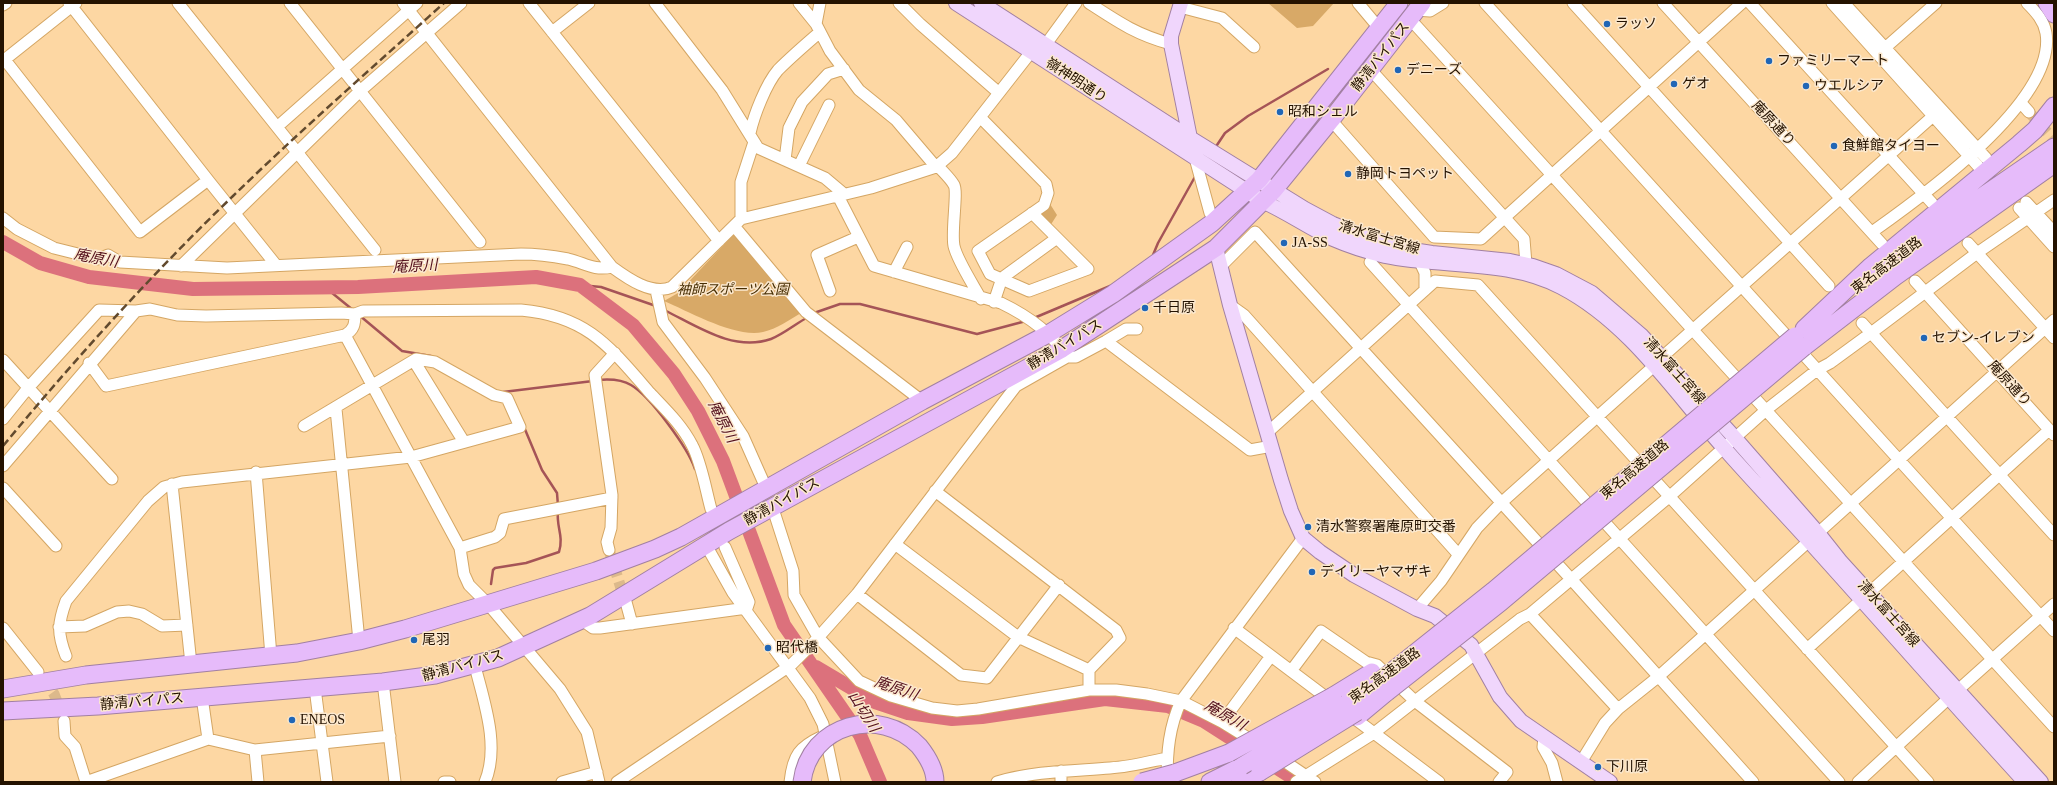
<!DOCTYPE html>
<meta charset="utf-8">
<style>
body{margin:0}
#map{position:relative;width:2057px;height:785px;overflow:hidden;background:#fdd7a3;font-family:"Times New Roman",serif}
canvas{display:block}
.frame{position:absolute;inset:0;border:4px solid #241200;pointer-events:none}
</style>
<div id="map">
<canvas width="2057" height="785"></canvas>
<div class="frame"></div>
</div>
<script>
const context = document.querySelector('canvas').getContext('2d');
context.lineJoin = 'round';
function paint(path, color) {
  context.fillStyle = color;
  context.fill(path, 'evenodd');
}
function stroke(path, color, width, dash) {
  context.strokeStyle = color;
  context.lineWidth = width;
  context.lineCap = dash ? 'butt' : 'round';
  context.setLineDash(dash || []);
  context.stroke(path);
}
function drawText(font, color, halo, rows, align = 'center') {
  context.font = font + ' "Times New Roman","Noto Sans JP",serif';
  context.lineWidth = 3;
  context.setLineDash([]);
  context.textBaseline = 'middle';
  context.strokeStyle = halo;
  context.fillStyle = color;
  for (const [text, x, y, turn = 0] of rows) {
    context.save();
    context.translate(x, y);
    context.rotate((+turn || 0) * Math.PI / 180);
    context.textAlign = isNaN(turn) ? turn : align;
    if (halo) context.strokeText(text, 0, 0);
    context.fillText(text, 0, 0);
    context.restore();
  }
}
paint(new Path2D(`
 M1268 3H1334L1313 26 1297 28Z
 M1050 204 1057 215 1050 226 1041 218V211Z
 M735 233 801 313C789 320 777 329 763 332 735 338 690 312 664 301L678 293Z`), '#d8a967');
stroke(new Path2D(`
 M1215 148 1225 133 1248 116 1328 69
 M1153 255 1158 243 1196 175
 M580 285 601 287 656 306
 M326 288 353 310
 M664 310C697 326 733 352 771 339 782 335 797 323 808 317
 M814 313 840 304H860L977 334 1026 321
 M359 315 402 351 431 356
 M1034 318 1110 286
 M598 380C609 379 621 379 631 385 650 396 688 448 695 469
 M503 392 593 381
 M524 427 542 470 557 493 558 506
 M491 584 493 570 495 568 526 563 559 552C564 535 556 527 558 511`), '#a55457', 2.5);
stroke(new Path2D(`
 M3 242 40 263 89 277 193 289 358 287 536 277 580 285 633 325 674 374 698 411 723 461 784 625 860 735 880 782
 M816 667 875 702 908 713 952 719 982 717 1105 699 1168 706 1204 721 1299 782`), '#dc717c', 14);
stroke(new Path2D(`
 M2029 112 2054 140
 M609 550 625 601
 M43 679 54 694 61 712`), '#dcb98b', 11, [11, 5.5]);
const minor = new Path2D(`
 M178 3 277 127 417 3
 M290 3 480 242
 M403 3 612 267C627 278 652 296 672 287L741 219 871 188 936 167 952 153 1031 52
 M529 3 719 241
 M655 3 722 90 758 148 825 178 844 194
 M799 3 816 24
 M820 3 816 24 830 51 859 90 896 120 936 167
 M899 3 920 24 999 93
 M1089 3C1118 22 1137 35 1171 44
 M1358 3 1379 28
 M1485 3 2054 631
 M1573 3 1829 286
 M1663 3 1882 244
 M1750 3 1932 203
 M1832 3 1978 166
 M1844 3 1986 158
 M3 5 6 3
 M1180 7 1222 18 1254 47
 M1416 10 1430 11 1443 3
 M1410 19 2054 727
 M552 32 589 3
 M1885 48 1936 3
 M1041 51 1076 3
 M5 60 140 232 208 180 69 3
 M3 61 76 3
 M1370 69 1524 239 1526 264
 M2021 103 2029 112
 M980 117 1046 184 1048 193 1044 205 978 251 990 274 1029 291 1088 269 1032 213
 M1331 120 1434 237 1481 239 1742 3
 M277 127 375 250
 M750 133C754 115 766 84 778 70 791 57 806 44 820 32
 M1195 158 1210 213
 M785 160 789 128 802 102 828 74 844 69
 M799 166 829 105
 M938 166C943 172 950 178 954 185 958 192 951 232 954 246 957 260 974 286 981 299
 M208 180 276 265
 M838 196 874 266 1001 303C1026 315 1052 333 1067 357H1076L1106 341 1250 450 1272 446
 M2026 202 2054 232
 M2019 208 2054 247
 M3 218 17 229 54 248 98 259 108 255 120 262 227 268 521 254C537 254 552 256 568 259 585 263 593 271 612 267
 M741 219V182L754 142
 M734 226 806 312 922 401
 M1872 232C1920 198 2057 101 2046 33 2044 21 2036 12 2027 3
 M1968 243 2054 338
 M1370 262 1839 782
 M1420 262 1425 273V290
 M181 266 360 91 461 3
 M1220 267 1255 232 1571 579 1753 782
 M894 272 907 247
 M1915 281 2054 435
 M656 290 663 322 705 378 743 436 763 481
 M830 291 817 255 858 237
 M994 302 1002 278 1057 238
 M1230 305 1244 315 1458 554
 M136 311 150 309 177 315 206 316 341 313 355 314 363 311 521 310C587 316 609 346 650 393 665 409 682 425 692 445 701 461 706 491 711 509
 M1862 323 2054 535
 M345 335C354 330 355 324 355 314
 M1106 341 1126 329H1137
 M1661 358 1941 109
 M3 360 112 479
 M414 361 464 442
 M89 363 106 386 345 335 460 548 464 574 469 585 488 604 560 689 587 732 599 782
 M336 409 359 641
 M3 419 28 388 99 310 136 311 3 466
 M1268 432 1435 281 1478 285 1928 782
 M256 472 271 656
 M172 484 191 664
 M3 488 56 546
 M935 491 1116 630 1120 638 1089 670V690
 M775 515 793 571 794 595 818 637 859 681 891 696 932 708 957 711 978 709 1089 690H1116L1147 694 1181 701 1222 722 1256 743
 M1818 533 2054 320
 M895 544 1018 637 1089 670
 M706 545 733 593 810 698 823 724 835 782
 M460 548 495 537 500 533 504 519 612 498
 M609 550 607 542 611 528 612 495 595 375 615 353
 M857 594 961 675 987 678 1059 585
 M626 602 632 624
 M1417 609 1441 581 1477 528 1501 503 1654 366
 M1530 614 1618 709
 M582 620 593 628H600L747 608 749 602 725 547
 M59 627 85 626 117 612 129 611 142 614 162 626 187 625
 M3 628 38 672
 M1234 628 1331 701
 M1807 649 2049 430
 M66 656C57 633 58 623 66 601L148 501 164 487 182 482 411 457 520 427 507 398 494 395 435 362 416 359 304 426
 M475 666C484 702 500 746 485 782
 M1291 671 1321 631 1366 662 1377 665 1416 702 1507 772 1499 782
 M383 682 395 782
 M315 688 327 782
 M1958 690 2054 604
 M202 697 208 739
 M1350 715 1439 782
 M64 721 65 736 75 747 86 782
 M1222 722 1271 656
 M1544 737 1543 747 1552 763 1557 782
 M255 750 258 782
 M1278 757 1315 782
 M1581 762 1605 723 1618 709 1658 677 1809 541
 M1167 780C1167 752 1169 727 1181 701L1303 538
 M86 782 208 739 255 750 390 736
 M444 782H450
 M562 782 597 772
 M617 782 791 665 815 641 857 594 1016 386 1067 357
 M790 782C793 755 799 747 823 736
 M997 782C1034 771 1072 771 1110 768 1129 767 1148 762 1167 758
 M1061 782V771
 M1296 782 1374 733 1520 619 1530 614 1670 496 1766 410 1817 370 1830 363 1871 333 1977 253 2054 200
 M1858 782 1949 698`);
const major = new Path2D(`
 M956 3 1262 201C1287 212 1309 228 1333 239 1349 246 1368 252 1385 256 1443 268 1508 259 1561 287 1630 323 1674 392 1724 448 1751 479 1780 509 1808 540 1881 621 1952 702 2025 782
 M981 3 1190 138 1305 209 1333 224 1357 234 1406 249 1432 253 1510 261 1533 266 1556 274 1592 293 1641 335 1734 437 1818 533 1841 562 2041 782
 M1181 3 1171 36V44L1191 143
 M1216 248 1230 305 1281 480 1291 511 1303 538 1320 552 1354 575 1417 609 1435 616 1471 645 1500 697 1521 721 1610 782`);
const highway = new Path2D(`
 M2047 3 2054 14
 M1891 263 1955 215 2054 147
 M1804 329 1871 266 2019 144 2035 130 2054 106
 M1804 347 1896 276 2054 164
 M3 689 86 675 297 653 359 641 405 629 596 571 655 549 681 537 922 401 1048 334 1113 294 1212 223 1259 180 1399 3
 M1333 696 1372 672
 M1346 704 1380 681
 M3 711 98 706 383 682 435 675 498 658 590 616 729 531 1062 349 1216 248 1274 190 1331 120 1422 3
 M1357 717 1387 692
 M1175 773 1229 753
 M1210 782 1242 766
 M1240 782 1260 772`);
stroke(minor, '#d4a664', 13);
stroke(major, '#a280a2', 16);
stroke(highway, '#a280a2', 19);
stroke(minor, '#fff', 11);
stroke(major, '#f0d6fc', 14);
stroke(highway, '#e6bbfa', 17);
stroke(new Path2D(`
 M3 446C75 359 151 275 233 196 301 130 373 67 444 3`), '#624a2e', 2.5, [8, 4]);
const highwayBridge = new Path2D(`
 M1380 681 1493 591 1795 336
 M1387 692 1501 602 1804 347
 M1229 753 1333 696
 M1242 766 1346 704
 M1260 772 1357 712
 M802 782C809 724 880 705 919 746 927 756 935 769 935 782
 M1142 782 1175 773`);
stroke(highwayBridge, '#a280a2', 19, []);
stroke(highwayBridge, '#e6bbfa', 17);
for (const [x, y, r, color] of [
 [1607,24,4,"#2066b6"],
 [1769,61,4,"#2066b6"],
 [1398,70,4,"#2066b6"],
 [1674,84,4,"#2066b6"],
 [1806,86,4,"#2066b6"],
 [1280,112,4,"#2066b6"],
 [1834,146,4,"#2066b6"],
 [1348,174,4,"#2066b6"],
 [1284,243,4,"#2066b6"],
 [1145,308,4,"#2066b6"],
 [1924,338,4,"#2066b6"],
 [1308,527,4,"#2066b6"],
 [1312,572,4,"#2066b6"],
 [414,640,4,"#2066b6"],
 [768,648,4,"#2066b6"],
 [292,720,4,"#2066b6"],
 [1598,767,4,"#2066b6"]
]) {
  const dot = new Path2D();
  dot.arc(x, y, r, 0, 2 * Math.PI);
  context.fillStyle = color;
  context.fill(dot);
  stroke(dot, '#fbe8ce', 1.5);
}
drawText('14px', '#241200', '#fbe8ce', [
 ["ラッソ",1615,24],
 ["ファミリーマート",1777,61],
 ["デニーズ",1406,70],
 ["ゲオ",1682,84],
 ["ウエルシア",1814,86],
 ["昭和シェル",1288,112],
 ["食鮮館タイヨー",1842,146],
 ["静岡トヨペット",1356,174],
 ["JA-SS",1292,243],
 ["千日原",1153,308],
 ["セブン-イレブン",1932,338],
 ["清水警察署庵原町交番",1316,527],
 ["デイリーヤマザキ",1320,572],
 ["尾羽",422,640],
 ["昭代橋",776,648],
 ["ENEOS",300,720],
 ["下川原",1606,767]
], 'left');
drawText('14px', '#241200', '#fbe8ce', [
 ["静清バイパス",1381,57,-52],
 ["嶺神明通り",1076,81,33],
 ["庵原通り",1773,124,47],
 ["清水富士宮線",1379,238,17],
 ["東名高速道路",1887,266,-37],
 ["静清バイパス",1065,345,-31],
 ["清水富士宮線",1674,371,48],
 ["庵原通り",2009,384,48],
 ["東名高速道路",1635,470,-40],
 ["静清バイパス",782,502,-29],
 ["清水富士宮線",1888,614,48],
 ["静清バイパス",463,666,-15],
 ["東名高速道路",1385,676,-36],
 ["静清バイパス",142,702,-5]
]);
drawText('italic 14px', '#472e03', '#fbe8ce', [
 ["袖師スポーツ公園",733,290]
]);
drawText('italic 15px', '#530f1c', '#fbe8ce', [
 ["庵原川",96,259,11],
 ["庵原川",415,267,-3],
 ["庵原川",722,422,63],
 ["庵原川",896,689,19],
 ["山切川",863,712,58],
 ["庵原川",1225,716,30]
]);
</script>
